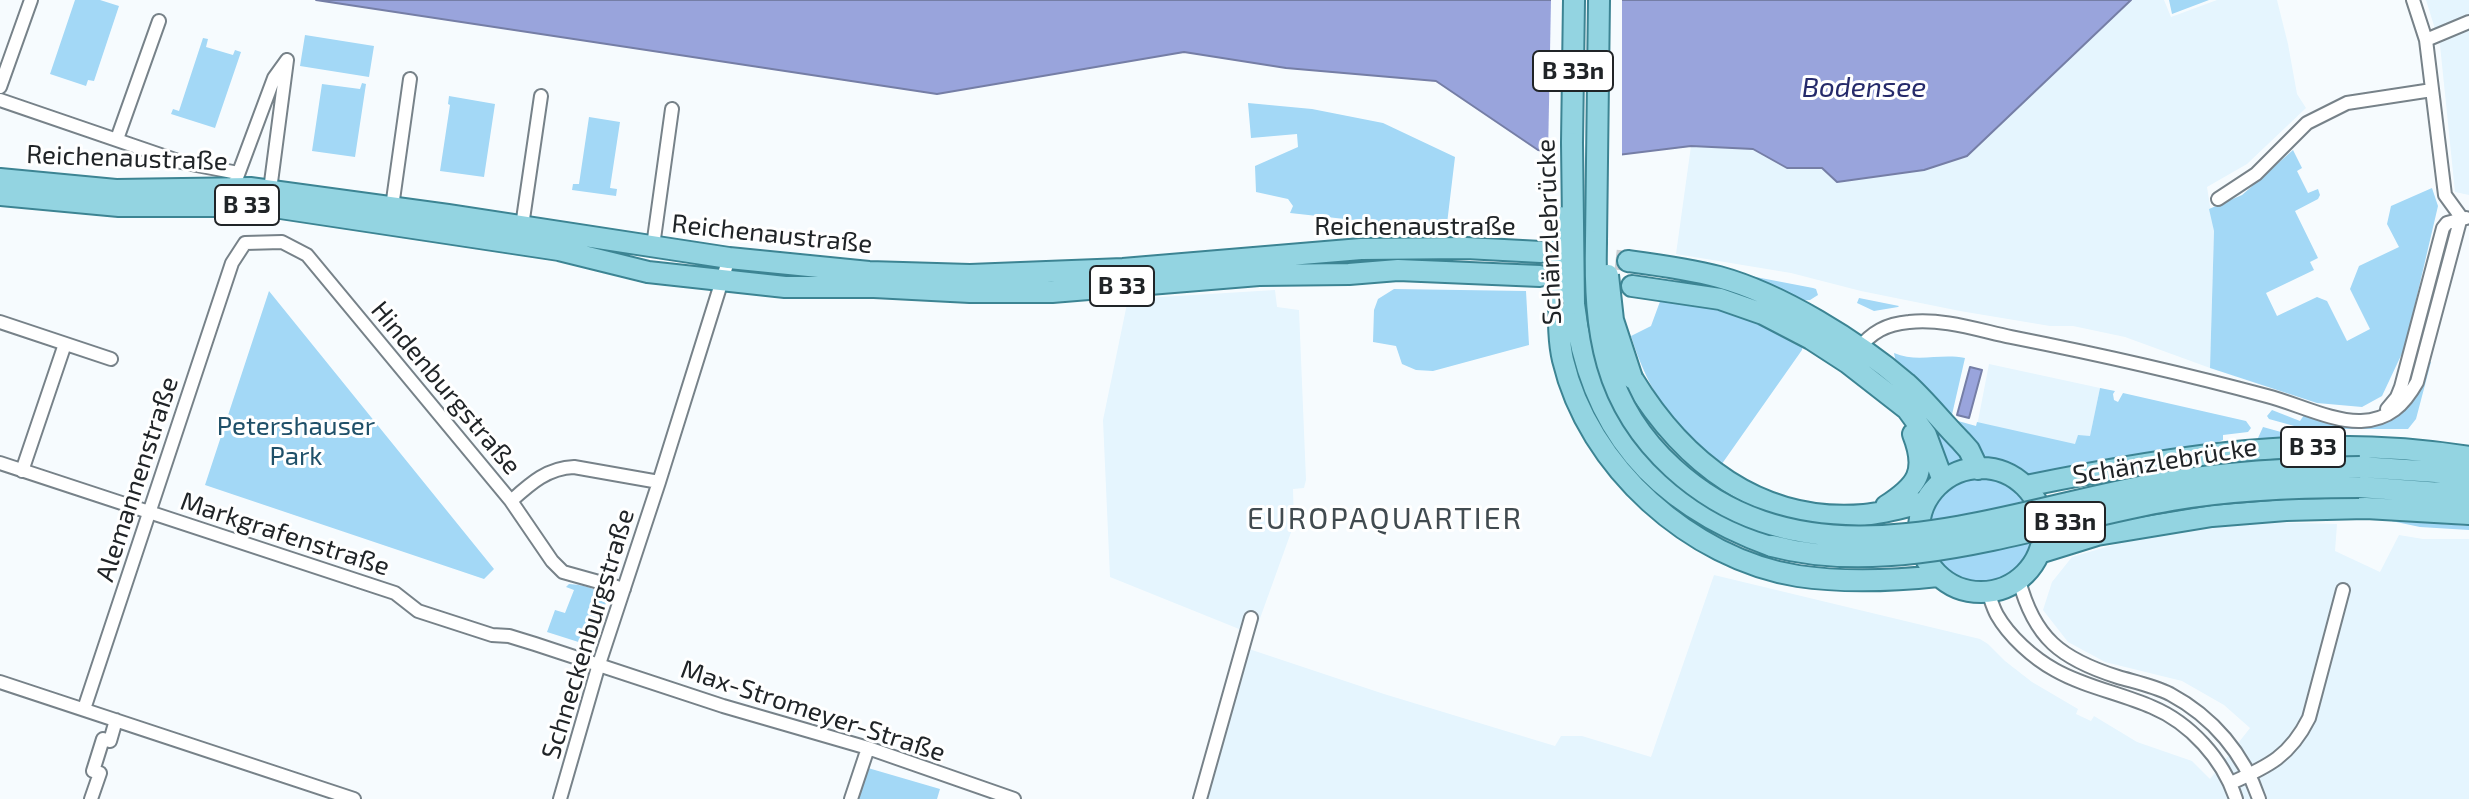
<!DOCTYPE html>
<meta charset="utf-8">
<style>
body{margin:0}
canvas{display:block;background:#f6fbfe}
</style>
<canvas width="2469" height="799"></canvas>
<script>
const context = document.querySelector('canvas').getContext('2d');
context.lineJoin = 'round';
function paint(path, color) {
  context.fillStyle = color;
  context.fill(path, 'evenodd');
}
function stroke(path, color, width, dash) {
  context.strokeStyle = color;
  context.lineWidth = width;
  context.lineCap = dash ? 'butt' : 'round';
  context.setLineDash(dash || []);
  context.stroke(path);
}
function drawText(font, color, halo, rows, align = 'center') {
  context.font = font + ' "Exo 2",sans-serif';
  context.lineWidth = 6;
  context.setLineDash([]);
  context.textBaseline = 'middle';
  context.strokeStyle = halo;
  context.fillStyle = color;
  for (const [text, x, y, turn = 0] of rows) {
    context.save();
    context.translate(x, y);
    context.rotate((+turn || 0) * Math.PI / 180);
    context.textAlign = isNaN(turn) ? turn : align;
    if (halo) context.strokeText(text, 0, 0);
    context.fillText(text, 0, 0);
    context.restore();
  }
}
paint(new Path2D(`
 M2131 0H2164L2171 17 2217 0H2277L2288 44 2297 94 2306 108 2247 164 2207 187 2214 231 2210 368 2125 337 2073 326H2050L1960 311 1861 291 1791 273 1676 254 1691 146 1753 149 1787 167H1822L1967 156Z
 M2426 0H2469V195L2455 192 2440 45Z
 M1275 290 1277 307 1299 310 1306 480 1304 488 1293 489 1294 524 1254 635 1110 577 1103 420 1128 299Z
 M1989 364 2100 388 2087 451 1977 426Z
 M2229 521 2337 524 2335 551 2380 572 2399 535 2423 539H2469V799H1207L1249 649 1384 694 1555 746 1561 736H1582L1651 757 1714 575 1980 639 1988 644 2005 661 2032 682 2078 709 2076 714 2091 721 2094 716 2137 742 2192 761 2210 779 2250 728 2224 705 2182 681 2105 662 2068 642 2043 610 2052 582 2072 557 2154 533Z`), '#e5f5fe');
paint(new Path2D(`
 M75 0H100L119 6 94 81 88 80 86 86 50 74Z
 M2169 0H2209L2172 14Z
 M305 35 374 46 369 77 300 66Z
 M203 38 208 39 206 47 233 55 235 50 241 52 215 128 171 114 173 109 179 111Z
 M362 83 366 84 355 157 312 151 322 84 360 89Z
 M449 96 495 104 484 177 440 171 450 105 448 104Z
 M1248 103 1312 109 1383 123 1455 157 1446 232H1410L1409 226 1290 213 1293 206 1288 199 1256 192 1255 166 1298 147 1297 134 1251 138Z
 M589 117 620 122 610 188 617 189 616 196 572 190 573 184H579Z
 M2293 150 2302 168 2297 171 2308 193 2318 189 2320 195 2318 199 2295 211 2318 258 2310 262 2314 270 2266 293 2277 316 2317 297 2327 301 2347 341 2370 329 2350 289 2359 266 2399 247 2387 224 2391 206 2432 188 2438 206 2405 347 2382 396 2362 407 2317 403 2210 368 2214 231 2209 209 2242 195Z
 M1714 269 1813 288 1816 289 1818 295 1810 300 1795 301Z
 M1394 289 1526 291 1529 345 1433 371 1416 370 1402 364 1396 346 1373 342 1374 310 1378 299Z
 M269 291 494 569 484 579 205 485Z
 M1662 296 1741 313 1803 342 1802 350 1719 468C1675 428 1649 394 1631 336L1651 326Z
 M1859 298 1899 306 1898 307 1874 311 1857 303Z
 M1894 353C1917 363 1940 353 1965 358L1951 419 1976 426 1977 422 2075 444 2078 435 2090 436 2100 388 2115 391 2113 394 2114 400 2118 402 2123 393 2246 421 2251 428 2248 432 2223 435V440L2204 447 2035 475 2024 474 1979 454 1896 363Z
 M2428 361 2431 362 2416 419 2408 429H2305L2269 419 2267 416 2272 410 2300 421 2304 415C2345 427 2394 441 2417 392 2422 382 2425 371 2428 361Z
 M1872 366 1901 388 1971 462 1948 469 1870 369Z
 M2263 427 2299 437 2389 438 2460 446 2258 438Z
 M1927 531a53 53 0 1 1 106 0a53 53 0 1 1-106 0Z
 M2355 513 2413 516 2442 524 2469 526V530L2420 527 2377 518 2324 517Z
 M569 584C582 585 603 588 606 603L591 646 547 632 555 610 565 613 574 590 566 587Z
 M868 768 940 789 937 799H859Z`), '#a3d8f6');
const water = new Path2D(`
 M316 0H2131L1967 156 1924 170 1837 182 1822 168H1787L1753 149 1691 146 1585 159 1538 150 1436 81 1286 68 1184 52 937 94Z
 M1970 367 1982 370 1969 418 1957 415Z`);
paint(water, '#99a4dc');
stroke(water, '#757ea6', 2);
paint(new Path2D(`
 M1551 0H1622V159L1584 163 1548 156Z`), '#f6fbfe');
stroke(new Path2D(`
 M1556 253 1628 261`), '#cbd0d3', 20, [20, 10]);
const street = new Path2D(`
 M2413 0 2426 40 2445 195 2461 217
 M2426 40 2469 22
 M0 87 31 0
 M0 100 181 162 238 173
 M117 139 159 21
 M236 180 274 78 287 60
 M270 190 287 60
 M2218 199 2256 174 2307 123 2347 103 2432 90
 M392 207 410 79
 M522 226 541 96
 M653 246 672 109
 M0 322 111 359
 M1857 350C1872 332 1886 324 1909 322 1942 318 1978 330 2011 337 2097 354 2182 373 2267 396 2295 403 2332 422 2361 421 2389 420 2404 405 2417 382L2461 217
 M2387 409 2397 397 2401 387 2443 228 2447 223 2466 218
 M0 463 395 593 418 611 492 635 509 636 535 644 723 706 868 748 1014 799
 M22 471 65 344
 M511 501C530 484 547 468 574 467L659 482
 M2019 580C2034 638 2061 659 2118 677 2135 682 2154 686 2170 694 2213 717 2244 754 2259 799
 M1988 592C1991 600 1993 608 1997 615 2009 636 2033 658 2055 670 2085 687 2120 693 2152 707 2190 723 2223 759 2236 799
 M0 682 354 799
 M84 709 232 263 245 243 282 242 307 255 511 501 552 561 563 572 624 589
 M2231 783C2269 766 2290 756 2309 718L2343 590
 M91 799 100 773 93 771 103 739 110 741 116 720
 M560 799 599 664 659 482 729 258
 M851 799 868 748
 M1200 799 1251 618`);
const primary = new Path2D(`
 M1572 143 1574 0
 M0 179 116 190 250 188 448 215 729 258 869 272 970 275 1123 269 1361 249 1466 248 1541 252
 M0 195 119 206H267L559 250 648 272 785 287H874L970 292H1052L1259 275 1349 274 1398 270 1540 276
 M1596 241 1599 0
 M1628 261C1658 265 1689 269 1719 277 1781 294 1857 341 1906 383 1926 401 1942 422 1961 441L1969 450 1978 469
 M1632 286 1720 299 1763 314 1811 339 1848 363 1907 409 1926 435 1943 481
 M1559 293C1559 315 1558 339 1563 360 1588 467 1691 559 1798 576 1845 583 1891 581 1938 576
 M1574 304C1589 429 1654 503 1772 546
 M1632 378C1683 462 1760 524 1864 515 1885 513 1905 507 1925 502
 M2360 467 2436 472 2469 477
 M1919 530a62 62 0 1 1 124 0a62 62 0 1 1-124 0Z
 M2026 486C2172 456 2320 432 2469 457
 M2359 487 2469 495
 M1886 506C1917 486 1928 472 1913 434
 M2039 553 2097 535 2212 516 2286 510 2366 508 2469 514`);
stroke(street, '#778289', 16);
stroke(primary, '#3c8493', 24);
stroke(street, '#fff', 12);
stroke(primary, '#93d4e1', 20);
const primaryBridge = new Path2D(`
 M1572 143 1574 304
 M1596 241C1594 331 1603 404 1673 468 1814 597 2004 509 2166 482 2231 472 2295 468 2360 467
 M1608 275 1613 320 1632 378
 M1559 293 1560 217
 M1772 546C1900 580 2044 522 2172 500 2234 489 2297 487 2359 487`);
stroke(primaryBridge, '#3c8493', 24, []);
stroke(primaryBridge, '#93d4e1', 20);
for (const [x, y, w] of [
 [1573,71,80],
 [247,205,64],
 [1122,286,64],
 [2313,447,64],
 [2065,522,80]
]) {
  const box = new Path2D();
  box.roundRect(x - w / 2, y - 20, w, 40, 6);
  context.fillStyle = '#fff';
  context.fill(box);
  stroke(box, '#202427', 2);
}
drawText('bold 24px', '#202427', null, [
 ["B 33n",1573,71],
 ["B 33",247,205],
 ["B 33",1122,286],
 ["B 33",2313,447],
 ["B 33n",2065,522]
]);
drawText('26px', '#202427', '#fff', [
 ["Reichenaustraße",127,158,2],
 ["Reichenaustraße",1415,226],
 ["Schänzlebrücke",1549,232,-92],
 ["Reichenaustraße",772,234,6],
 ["Hindenburgstraße",446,388,50],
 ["Schänzlebrücke",2165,461,-9],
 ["Alemannenstraße",137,479,-72],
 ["Markgrafenstraße",285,534,18],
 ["Schneckenburgstraße",588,634,-73],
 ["Max-Stromeyer-Straße",813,711,18]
]);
drawText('26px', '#1f5069', '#fff', [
 ["Petershauser",296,426],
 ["Park",296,456]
]);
drawText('italic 28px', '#252a6a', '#fff', [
 ["Bodensee",1864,88]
]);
context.letterSpacing = '2px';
drawText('30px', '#414b50', '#fff', [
 ["EUROPAQUARTIER",1385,519]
]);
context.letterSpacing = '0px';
</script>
